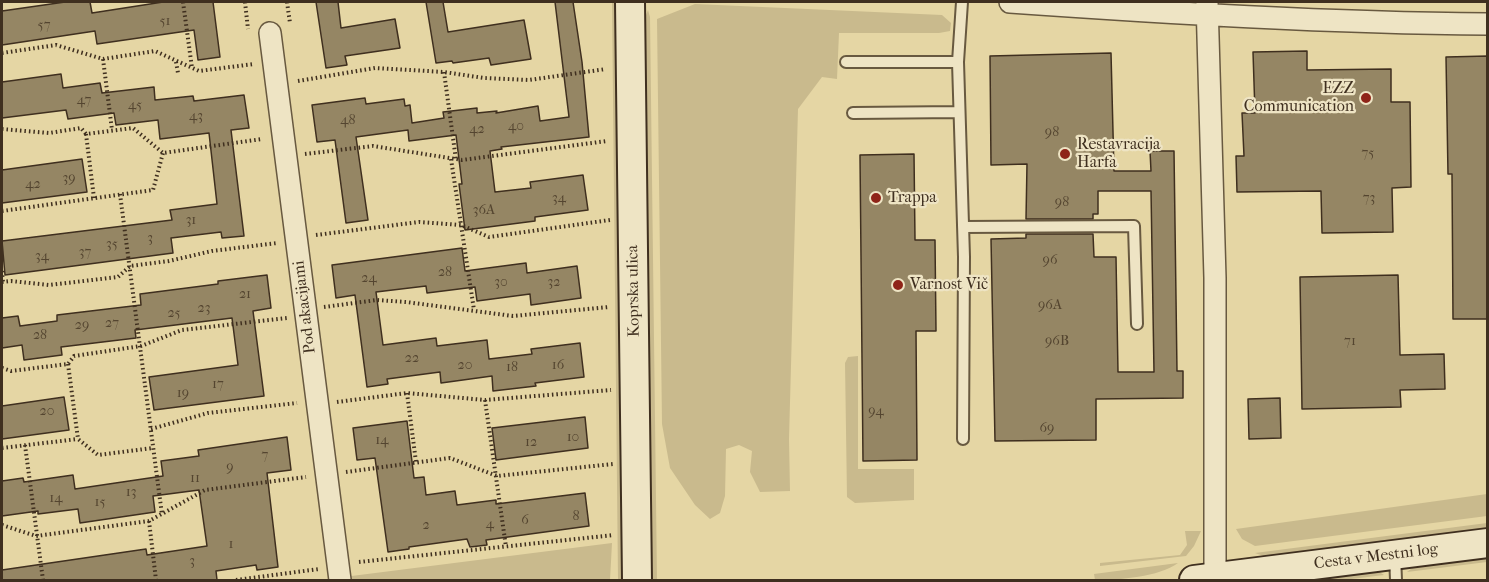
<!DOCTYPE html>
<meta charset="utf-8">
<style>
body{margin:0}
#map{position:relative;width:1489px;height:582px;overflow:hidden;background:#e5d6a4;font-family:"IM FELL French Canon",serif}
canvas{display:block}
.frame{position:absolute;inset:0;border:3px solid #3f2f1f;pointer-events:none}
</style>
<div id="map">
<canvas width="1489" height="582"></canvas>
<div class="frame"></div>
</div>
<script>
const context = document.querySelector('canvas').getContext('2d');
context.lineJoin = 'round';
function paint(path, color) {
  context.fillStyle = color;
  context.fill(path, 'evenodd');
}
function stroke(path, color, width, dash) {
  context.strokeStyle = color;
  context.lineWidth = width;
  context.lineCap = dash ? 'butt' : 'round';
  context.setLineDash(dash || []);
  context.stroke(path);
}
function drawText(font, color, halo, rows, align = 'center') {
  context.font = font + ' "IM FELL French Canon",serif';
  context.lineWidth = 4.5;
  context.setLineDash([]);
  context.textBaseline = 'middle';
  context.strokeStyle = halo;
  context.fillStyle = color;
  for (const [text, x, y, turn = 0] of rows) {
    context.save();
    context.translate(x, y);
    context.rotate((+turn || 0) * Math.PI / 180);
    context.textAlign = isNaN(turn) ? turn : align;
    if (halo) context.strokeText(text, 0, 0);
    context.fillText(text, 0, 0);
    context.restore();
  }
}
paint(new Path2D(`
 M612 2H619L625 580H618Z
 M695 4 942 15 951 23 950 31 939 33H839L837 79 822 77 798 109 789 439 790 491 760 492 750 472 752 451 739 445 726 449 725 496 720 513 710 519 695 505 670 468 662 424 657 19Z
 M648 10 650 17 657 580H650L644 20Z
 M858 356V469H914V500L855 503 847 497 845 363 848 357Z
 M1487 494V516L1255 546 1242 539 1236 529Z
 M1487 523V530L1267 557 1255 553Z
 M1185 531H1201L1194 546 1186 556 1100 566V563L1180 555 1187 545Z
 M612 543 610 580H320Z
 M1487 556V562L1407 572 1416 565Z
 M1178 563C1159 577 1119 580 1095 580L1094 574Z
 M1378 571 1384 575 1343 580H1294Z`), '#c9ba8d');
const building = new Path2D(`
 M65 2H90L92 13 163 2H213L220 57 198 60 194 30 97 44 95 31 2 45V11Z
 M316 2H338L341 28 395 19 400 48 345 56 347 65 326 68Z
 M426 2H443L448 32 524 20 531 59 491 65 489 58 453 63 452 61 436 63Z
 M555 2H573L582 62 589 137 501 147 502 149 490 151 495 192 531 188 530 182 583 175 588 210 535 217V221L465 230 459 184H462L456 135 409 141 408 130 356 137 368 220 346 223 335 140 317 142 312 105 365 98 366 104 404 99 405 106 410 105 412 123 444 118 443 112 477 108V113L497 111 496 113 538 106 540 121 569 117Z
 M1307 51V70L1391 69V102H1410L1411 187 1392 188 1393 232 1322 233 1321 191 1237 192 1236 156H1244L1242 113H1255L1253 52Z
 M1111 53 1114 171H1151L1150 151H1174L1177 371H1183V398L1096 399V440L995 441 991 239 1026 238V234H1093L1094 257H1116L1118 372H1154L1151 191H1098V214H1093V219H1026L1027 164 991 165 990 56Z
 M1488 56V319H1453L1452 174H1448L1446 57Z
 M61 74 63 88 100 83 102 93 154 87 155 100 193 96 194 101 244 95 249 128 231 130 244 236 222 238 221 232 171 238 173 253 5 275 2 241 172 220 170 210 217 204 209 133 160 139 158 120 116 125 114 113 68 119 66 110 2 118V82Z
 M914 154 915 240H935L936 331H916L917 460 863 461 860 155Z
 M82 159 87 192 2 203V170Z
 M462 248 465 271 526 263 527 273 577 266 581 298 531 305 530 294 477 301 475 287 427 293 426 286 376 292 383 345 436 338 437 346 487 340 489 359 532 354 531 349 580 343 584 377 535 383 536 386 493 391 492 376 441 383 440 372 387 379 388 384 367 387 355 295 336 298 332 265Z
 M267 275 271 308 253 311 264 396 154 410 149 377 238 365 232 318 135 330 136 338 61 347 62 355 24 360 22 345 2 348V318L18 316 20 326 57 321V315L141 305 140 294 218 284V281Z
 M1398 275 1400 355 1444 354 1445 389 1400 390 1401 407 1302 409 1300 277Z
 M64 397 69 430 2 439V406Z
 M1280 398 1281 438 1249 439 1248 399Z
 M585 417 588 448 496 460 492 428Z
 M407 421 414 478 424 477 426 495 455 491 457 505 496 500V504L585 493 589 526 486 540 487 545 470 547 467 539 409 547V549L388 552 375 458 357 460 353 428Z
 M287 437 291 470 267 473 278 567 257 570 256 565 216 571 217 580H2V570L146 549 147 555 207 546 199 490 153 496 155 512 80 523 78 509 38 514V511L2 516V481L23 478 24 482 73 475 75 489 163 476 161 461 199 456 198 450Z`);
paint(building, '#958664');
stroke(building, '#3f2f1f', 1.5);
const lane = new Path2D(`
 M962 2 958 62 964 257 963 439
 M846 62H958
 M853 113 959 112
 M963 227 1134 226 1137 324
 M1395 555 1396 580`);
const street = new Path2D(`
 M1010 2C1169 13 1328 23 1488 24
 M1207 2 1215 278V578
 M270 33 340 580`);
const secondary = new Path2D(`
 M630 2 637 580
 M1194 580 1488 543`);
stroke(lane, '#685940', 14);
stroke(street, '#685940', 24);
stroke(secondary, '#3f2f1f', 32);
stroke(new Path2D(`
 M183 2 192 68
 M245 2 248 29
 M287 2 290 23
 M2 53 56 45 103 59 155 51 199 71 254 64
 M103 59 112 130
 M176 62 178 73
 M444 72 456 160
 M298 81 375 68 444 72 484 78 529 80 606 69
 M2 129 49 133 81 128 86 134
 M305 154 373 146 462 160 607 141
 M451 159 474 310
 M120 194 162 515
 M94 198 86 134 133 128 163 153 262 139
 M2 211 153 190 163 153
 M316 235 419 222 461 225 489 237 610 220
 M2 271 3 282
 M2 282 11 281 49 285 118 277 130 266 169 261 212 251 277 243
 M324 307 377 300 406 302 513 316 609 307
 M68 364 78 439 98 455 153 448
 M2 368 11 371 68 364 74 356 141 346 182 330 287 318
 M407 393 416 462
 M485 400 506 547
 M337 402 407 393 485 400 611 390
 M151 429 208 413 297 403
 M25 445 43 580
 M2 448 78 439
 M346 472 450 458 497 476 613 464
 M149 521 156 580
 M2 525 36 536 149 521 205 490 306 477
 M359 562 614 535
 M236 580 319 569`), '#3f2f1f', 4, [1.5, 3]);
stroke(lane, '#eee4c4', 10);
stroke(street, '#eee4c4', 21);
stroke(secondary, '#eee4c4', 28);
for (const [x, y, r, color] of [
 [1366,98,6,"#8f2418"],
 [1065,154,6,"#8f2418"],
 [876,198,6,"#8f2418"],
 [898,285,6,"#8f2418"]
]) {
  const dot = new Path2D();
  dot.arc(x, y, r, 0, 2 * Math.PI);
  context.fillStyle = color;
  context.fill(dot);
  stroke(dot, '#eee4c4', 2);
}
drawText('14px', '#544530', null, [
 ["51",165,22],
 ["57",44,26],
 ["47",84,101],
 ["45",135,106],
 ["43",196,117],
 ["48",348,121],
 ["40",516,127],
 ["42",477,130],
 ["98",1052,133],
 ["75",1368,154],
 ["39",69,179],
 ["42",33,185],
 ["34",559,199],
 ["73",1369,199],
 ["98",1062,203],
 ["36A",484,211],
 ["31",191,221],
 ["3",150,239],
 ["35",112,245],
 ["37",85,253],
 ["34",42,257],
 ["96",1050,261],
 ["28",445,273],
 ["24",369,279],
 ["30",501,283],
 ["32",554,283],
 ["21",245,295],
 ["96A",1050,306],
 ["23",204,309],
 ["25",174,314],
 ["27",112,324],
 ["29",82,326],
 ["28",40,336],
 ["96B",1057,342],
 ["71",1350,342],
 ["22",412,359],
 ["20",465,366],
 ["16",558,366],
 ["18",512,368],
 ["17",218,385],
 ["19",183,394],
 ["20",47,412],
 ["94",876,412],
 ["69",1047,429],
 ["10",573,438],
 ["14",382,441],
 ["12",531,443],
 ["7",265,456],
 ["9",230,468],
 ["11",195,479],
 ["13",131,493],
 ["14",56,499],
 ["15",100,503],
 ["8",576,517],
 ["6",525,521],
 ["4",490,525],
 ["2",426,526],
 ["1",231,545],
 ["3",192,562]
]);
drawText('16px', '#3f2f1f', '#eee4c4', [
 ["EZZ",1354,89,"right"],
 ["Communication",1354,107,"right"],
 ["Restavracija",1077,145],
 ["Harfa",1077,163],
 ["Trappa",888,198],
 ["Varnost Vič",910,285]
], 'left');
drawText('16px', '#3f2f1f', '#eee4c4', [
 ["Koprska ulica",634,291,-91],
 ["Pod akacijami",305,307,-97],
 ["Cesta v Mestni log",1376,557,-7]
]);
</script>
